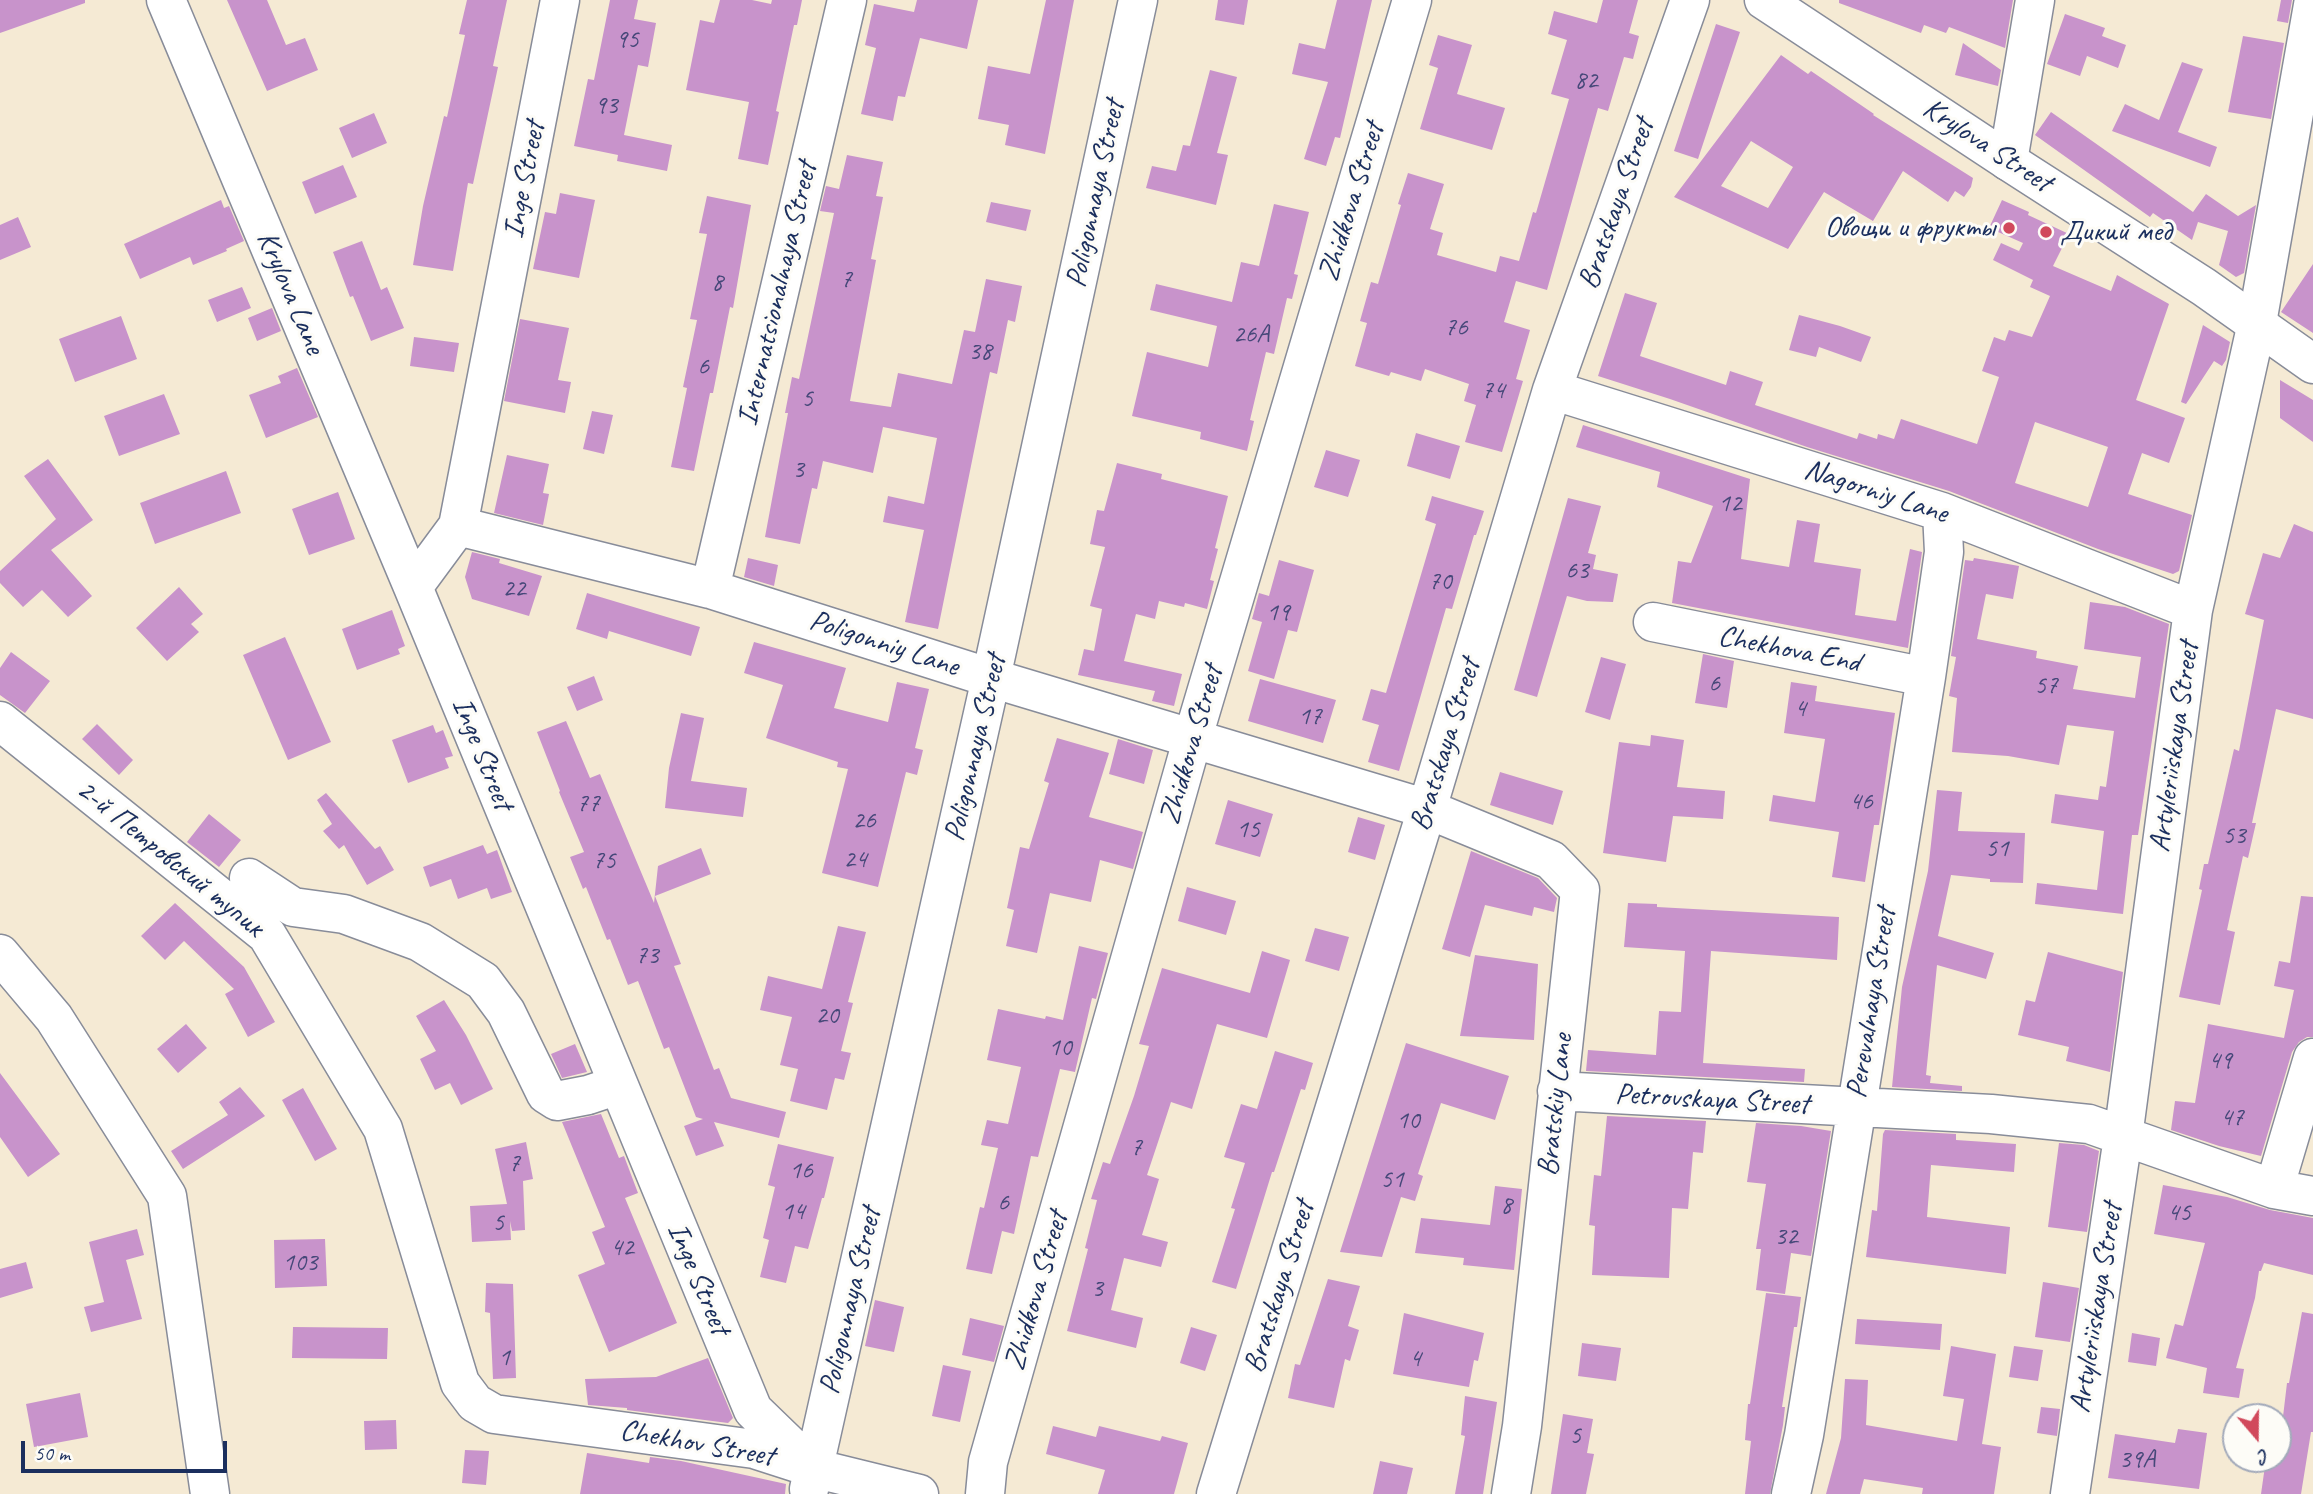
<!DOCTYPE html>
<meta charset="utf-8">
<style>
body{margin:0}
#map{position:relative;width:2313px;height:1494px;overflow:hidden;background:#f5ead4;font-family:Caveat,sans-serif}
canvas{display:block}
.north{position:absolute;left:2222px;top:1403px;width:70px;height:70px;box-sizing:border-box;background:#fdfcf7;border:2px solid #a3aaba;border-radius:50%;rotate:160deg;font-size:19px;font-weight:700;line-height:28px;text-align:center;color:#1b2f5e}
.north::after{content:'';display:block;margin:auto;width:24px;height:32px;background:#d1495b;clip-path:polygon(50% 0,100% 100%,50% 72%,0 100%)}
.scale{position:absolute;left:21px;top:1441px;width:206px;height:32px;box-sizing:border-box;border:4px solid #1b2f5e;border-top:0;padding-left:9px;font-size:21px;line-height:24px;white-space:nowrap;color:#1b2f5e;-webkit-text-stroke:5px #fdfcf7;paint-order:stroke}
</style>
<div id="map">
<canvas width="2313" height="1494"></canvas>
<div class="north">С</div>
<div class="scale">50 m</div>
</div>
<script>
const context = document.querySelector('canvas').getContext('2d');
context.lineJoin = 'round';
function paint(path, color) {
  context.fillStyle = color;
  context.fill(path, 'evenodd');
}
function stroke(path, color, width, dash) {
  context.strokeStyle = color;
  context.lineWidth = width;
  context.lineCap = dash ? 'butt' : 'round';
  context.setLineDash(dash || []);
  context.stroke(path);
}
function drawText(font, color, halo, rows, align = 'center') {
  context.font = font + ' Caveat,sans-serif';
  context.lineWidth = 6;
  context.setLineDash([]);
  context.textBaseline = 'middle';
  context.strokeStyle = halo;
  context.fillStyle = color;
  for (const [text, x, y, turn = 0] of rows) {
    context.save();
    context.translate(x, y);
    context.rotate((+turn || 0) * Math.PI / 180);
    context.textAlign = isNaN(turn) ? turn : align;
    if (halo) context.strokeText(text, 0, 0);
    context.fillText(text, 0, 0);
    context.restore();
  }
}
paint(new Path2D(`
 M0 0H85V3L0 33Z
 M227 0H267L286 45 305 38 318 70 267 91Z
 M467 0H507L493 66 498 67 473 184 468 183 453 271 413 265 423 206 444 116 447 117 465 35 459 34Z
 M610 0H638L634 19 656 23 648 67 638 65 624 135 672 145 667 171 617 161 618 155 574 146 588 79 594 80Z
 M720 0H752L771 4 772 0H802L797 25H794L776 111 779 112 768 165 738 159 749 102 686 90 700 20 714 23Z
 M917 0H978L967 49 920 38 905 97 898 96 893 121 861 114 876 48 865 45 874 4 914 12Z
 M1046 0H1074L1045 154 1005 145 1009 125 978 119 988 66 1030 74Z
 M1218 0H1248L1244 25 1215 20Z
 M1337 0H1372L1340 138 1335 137 1326 166 1304 159 1328 82 1292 74 1299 43 1325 49Z
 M1603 0H1638L1629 33 1639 36 1633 59 1624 57 1608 111 1598 108 1547 290 1516 281 1504 322 1530 330 1516 379 1523 381 1502 452 1465 442 1476 405 1464 401 1469 384 1425 369 1421 381 1391 372 1389 376 1355 366 1367 323 1360 321 1371 282 1378 284 1401 205 1398 204 1408 173 1444 184 1430 229 1443 233 1437 255 1496 272 1500 256 1519 261 1533 212 1536 213 1569 99 1551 94 1567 40 1548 34 1554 11 1597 23Z
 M1839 0H2013L2005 48 1949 27 1946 33 1924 25 1921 33 1839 3Z
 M2281 0H2292L2288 23 2277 21Z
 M2065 14 2105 28 2102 36 2126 45 2118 68 2087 56 2080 76 2047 64Z
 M1716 24 1740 32 1698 159 1674 151Z
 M1438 35 1472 45 1457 94 1505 108 1492 150 1420 129 1438 68 1429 65Z
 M2243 36 2284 43 2271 119 2228 112Z
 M1963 43 2001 70 1998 86 1955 75Z
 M1781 55 1808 74 1811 71 1874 114 1873 115 1973 178 1971 187 1964 197 1955 191 1948 202 1903 171 1873 221 1824 192 1788 249 1674 197ZM1751 141 1793 167 1768 208 1721 186Z
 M2182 62 2203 69 2178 132 2217 147 2210 167 2112 131 2125 104 2159 120Z
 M1210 70 1237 77 1217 153 1228 155 1216 205 1146 188 1152 166 1176 171 1183 145 1190 146Z
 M2051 112 2193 212 2206 194 2238 216 2256 205 2244 273 2236 277 2219 265 2228 231 2198 222 2192 240 2153 213 2150 217 2035 135Z
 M374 113 387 143 352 158 339 128Z
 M847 155 883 162 876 196 883 197 871 259 876 260 850 401 891 407 898 373 952 384 964 330 975 332 986 279 1022 286 1015 322 1008 320 997 374 990 372 938 629 905 622 924 530 883 522 888 496 924 504 937 438 883 427 873 473 823 461 817 489 812 488 800 544 765 537 788 413H785L792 377 799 379 834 213 820 211 826 186 839 189Z
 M343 165 357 197 315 214 302 182Z
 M560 193 595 200 579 278 533 269 545 212 556 214Z
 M707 196 751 205 733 308 730 307 713 393H710L694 471 671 467 687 388 683 387 697 320 690 319 707 234 699 233Z
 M221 200 224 208 229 206 244 241 226 249 227 251 193 265 190 257 140 279 124 244Z
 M2002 200 2029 212 2028 215 2069 234 2053 266 2111 291 2117 275 2169 304 2136 400 2185 418 2169 463 2142 453 2128 494 2192 515 2179 571 2173 574 2098 549 1949 491 1807 447 1670 399 1598 376 1625 293 1657 303 1640 356 1726 385 1730 371 1763 382 1755 405 1857 439 1859 433 1877 439 1878 434 1894 439 1901 419 1977 444 1999 377 1982 371 1994 337 2005 341 2009 330 2032 337 2050 296 2030 287 2033 280 1993 260 2001 243 2019 251 2023 243 1989 228ZM2035 422 2108 447 2088 507 2015 483Z
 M991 202 1031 210 1026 231 986 222Z
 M1274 204 1309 212 1294 274 1298 275 1292 299 1287 298 1274 354 1266 352 1250 420 1254 421 1247 451 1200 439 1201 432 1132 416 1147 352 1208 367 1217 326 1150 310 1156 284 1232 302 1241 262 1259 266Z
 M18 217 31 247 0 260V225Z
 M362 241 381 290 387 287 404 328 371 341 353 296 350 297 333 252Z
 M2313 264V333L2281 312Z
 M242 287 251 308 217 322 208 300Z
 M272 308 281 331 257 341 248 318Z
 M1799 315 1840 326 1871 337 1861 362 1819 347 1816 357 1789 350Z
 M121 316 137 359 75 382 59 339Z
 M520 319 569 328 558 380 571 382 565 413 504 401Z
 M2203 325 2230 342 2226 360 2222 366 2214 361 2186 404 2181 402Z
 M414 337 459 343 454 372 410 366Z
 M297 368 318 417 266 438 249 395 281 383 278 376Z
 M2280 380 2313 400V442L2280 418Z
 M164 394 180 434 119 456 104 416Z
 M592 411 613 415 604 454 583 449Z
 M1583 425 1750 479 1741 559 1789 567 1797 520 1820 524 1814 562 1861 569 1855 615 1896 621 1910 549 1922 552 1908 648 1672 603 1678 561 1691 563 1713 506 1657 487 1660 472 1576 447Z
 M1416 433 1460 446 1450 479 1407 466Z
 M1326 450 1360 460 1348 497 1314 487Z
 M507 455 549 464 543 493 549 494 543 525 494 513Z
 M48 459 93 520 51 550 92 596 68 617 42 590 23 607 0 583V571L56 519 24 476Z
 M1117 463 1162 474 1161 479 1228 496 1215 548 1218 549 1210 580 1214 581 1207 609 1185 603 1184 607 1159 601 1155 619 1136 614 1124 661 1182 674 1174 706 1152 701 1155 691 1078 675 1084 649 1094 651 1102 609 1090 606 1105 547 1090 544 1097 510 1104 511Z
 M226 471 241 513 155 544 140 503Z
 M338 492 355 539 309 555 292 509Z
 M1432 496 1484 511 1476 535H1474L1452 609 1446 608 1399 771 1368 762 1379 725 1362 720 1371 689 1386 693 1436 524 1425 520Z
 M1568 498 1601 506 1588 553 1596 555 1593 569 1618 574 1613 602 1587 601 1567 596 1537 697 1514 690Z
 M2294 524 2313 532V719L2276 709 2252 823H2256L2248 858 2243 856 2227 930 2235 932 2220 1005 2179 997 2202 890 2199 889 2204 864H2208L2234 749 2239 751 2264 620 2245 614 2263 553 2280 558Z
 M472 552 500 559 499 563 542 576 529 616 472 599 465 577Z
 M748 558 778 565 774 586 744 577Z
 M1974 558 2019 566 2013 599 1986 594 1977 639 2037 651 2036 658 2078 666 2073 689 2135 698 2141 657 2084 649 2090 602 2125 607 2169 624 2138 835H2132L2123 914 2035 904 2037 883 2097 890 2104 831 2051 823 2055 794 2098 800 2100 786 2106 787 2114 731 2067 725 2059 765 2008 756 1952 752 1957 698 1949 696 1956 657 1951 656 1965 560 1973 561Z
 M1279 560 1314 570 1297 632 1288 630 1274 679 1248 671 1262 622 1252 619 1259 593 1269 596Z
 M179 587 203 614 191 624 199 632 167 661 136 628Z
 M587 593 700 627 691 656 609 631 607 639 576 629Z
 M392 610 405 646 398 649 400 654 357 670 342 629Z
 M285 637 331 742 288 760 243 655Z
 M754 642 846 668 834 708 888 722 897 682 929 689 915 748 923 750 917 775 906 772 878 887 822 873 848 769 837 767 838 762 766 738 783 685 744 673Z
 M11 652 50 681 25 713 0 695V668Z
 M1703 654 1734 661 1727 708 1695 703Z
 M1601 657 1626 664 1610 720 1585 712Z
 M594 676 603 700 577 711 567 687Z
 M1260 679 1336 700 1323 743 1248 721Z
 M1791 682 1817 686 1815 701 1895 713 1879 825H1874L1865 882 1832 877 1839 832 1769 821 1773 795 1815 802 1825 739 1784 733Z
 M681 713 704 718 691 781 747 788 743 817 665 808 669 768Z
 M566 721 590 778 600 774 654 903 658 866 701 848 711 874 655 896 681 964 674 966 714 1070 719 1068 731 1098 786 1112 779 1138 714 1122 724 1146 696 1156 684 1126 703 1119 696 1117 669 1047 664 1049 638 981 628 985 610 939 607 940 586 887 583 889 570 857 584 852 559 792 560 791 537 732Z
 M97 724 133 760 119 775 82 739Z
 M433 725 436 733 443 730 453 756 445 758 449 768 408 783 392 740Z
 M1651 735 1684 740 1677 787 1725 791 1723 819 1673 816 1666 862 1603 853 1619 742 1650 746Z
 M1057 738 1109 753 1089 817 1143 832 1133 869 1100 860 1091 902 1050 893 1037 953 1006 946 1014 910 1007 908 1020 847 1029 849 1049 783 1044 781Z
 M1118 739 1153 750 1144 784 1109 774Z
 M1500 772 1563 791 1553 825 1490 805Z
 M1937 790 1962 792 1958 831 2025 833 2023 883 1990 882V879L1951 875 1938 936 1994 953 1986 979 1937 965 1926 1075 1931 1076 1930 1083 1962 1086V1091L1892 1087 1902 987 1928 871Z
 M326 793 375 849 380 846 394 870 367 885 344 845 339 849 323 831 332 824 317 800Z
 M1228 800 1273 814 1260 857 1215 844Z
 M209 814 241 840 219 867 187 842Z
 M1358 817 1385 825 1375 860 1348 852Z
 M483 845 487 854 497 850 512 892 491 899 487 888 458 899 451 879 430 887 423 867Z
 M1471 851 1538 878 1557 898 1554 912 1534 907 1532 916 1485 905 1470 957 1442 949Z
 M1187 887 1236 901 1226 935 1178 921Z
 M2301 896 2313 897V1037H2307L2299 1042 2292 1052 2261 1156 2219 1146 2171 1130 2175 1101 2195 1103 2208 1024 2284 1038 2294 990 2274 986 2279 961 2290 963Z
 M175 903 244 967 275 1022 248 1037 225 994 234 989 184 941 165 960 141 936Z
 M1628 903 1657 904V907L1839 917 1837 960 1711 951 1703 1063 1805 1069 1804 1082 1586 1071 1588 1050 1656 1055 1659 1011 1681 1012 1685 951 1624 947Z
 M838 926 866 932 848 1002 853 1003 841 1051 851 1053 844 1080 835 1078 827 1110 790 1101 798 1069 780 1065 792 1017 760 1010 768 976 822 989Z
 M1315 928 1349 937 1339 971 1305 961Z
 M1079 946 1108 953 1096 999 1092 998 1075 1072 1060 1069 1038 1157 1031 1156 1014 1234 1002 1231 992 1274 966 1269 980 1207 984 1208 998 1148 981 1145 987 1120 1008 1124 1021 1067 987 1060 998 1009 1045 1019 1046 1016 1063 1020Z
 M1262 951 1290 960 1267 1038 1217 1024 1192 1109 1171 1102 1159 1139 1147 1175 1159 1179 1142 1235 1168 1242 1161 1267 1124 1258 1111 1310 1143 1318 1136 1348 1067 1331 1088 1249 1085 1248 1097 1200 1091 1199 1103 1162 1110 1164 1134 1096 1149 1046 1139 1044 1162 968 1250 993Z
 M2048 952 2123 972 2110 1072 2066 1061 2069 1047 2018 1035 2026 1000 2035 1002Z
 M1475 955 1538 964 1534 1040 1460 1036Z
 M444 1000 466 1035 493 1089 461 1105 450 1083 435 1090 420 1059 436 1051 416 1016Z
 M186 1024 207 1048 178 1073 157 1049Z
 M1406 1043 1509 1076 1495 1120 1441 1103 1418 1174 1423 1176 1415 1201 1401 1197 1382 1257 1340 1252Z
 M575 1044 587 1072 562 1078 551 1054Z
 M1275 1051 1313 1063 1305 1090 1301 1089 1274 1172H1272L1236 1289 1212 1282 1235 1209 1231 1208 1245 1163 1224 1157 1241 1104 1257 1109Z
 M0 1073 60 1154 28 1177 0 1137Z
 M240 1087 265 1116 183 1169 171 1151 228 1115 219 1102Z
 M303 1088 337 1149 315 1161 282 1100Z
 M601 1114 619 1158 624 1156 638 1193 625 1198 677 1323 609 1352 578 1275 605 1264 592 1232 605 1227 562 1122Z
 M1607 1116 1706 1121 1703 1153 1693 1152 1688 1209 1672 1208 1669 1278 1592 1275 1595 1226 1589 1225 1594 1175 1601 1176Z
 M1756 1123 1801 1126 1831 1131 1811 1256 1791 1253 1785 1294 1756 1290 1761 1249H1756L1766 1184 1747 1182Z
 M1885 1130 1956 1134V1140L2016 1144 2014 1172 1931 1165 1927 1217 2010 1227 2006 1274 1866 1257 1872 1210 1877 1211 1883 1134Z
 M526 1142 533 1179 523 1181 525 1230 512 1231 510 1221 511 1240 472 1242 470 1206 507 1204 495 1149Z
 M2059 1143 2084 1145 2099 1151 2087 1232 2048 1227Z
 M778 1144 834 1157 824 1198H822L808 1249 795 1246 786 1283 760 1277 769 1240 763 1238 775 1187 768 1185Z
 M2163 1185 2227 1197 2270 1210 2313 1218V1275L2264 1263 2261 1271H2259L2255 1298 2236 1368 2244 1369 2239 1398 2203 1393 2207 1368 2166 1358 2175 1324 2183 1326 2205 1243 2154 1234Z
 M1495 1186 1522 1189 1514 1270 1463 1265 1464 1258 1415 1253 1421 1218 1490 1225Z
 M137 1229 144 1255 126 1260 142 1319 91 1332 84 1307 104 1302 89 1242Z
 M325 1239 327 1286 275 1288 274 1240Z
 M26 1262 33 1288 0 1298V1269Z
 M1328 1279 1360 1286 1348 1326 1359 1330 1350 1361 1345 1359 1334 1408 1288 1398 1295 1364 1300 1365Z
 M2043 1282 2079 1288 2070 1342 2035 1337Z
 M486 1283 513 1284 516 1378 493 1379 490 1313 485 1312Z
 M1766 1293 1801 1297 1797 1327H1794L1782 1407H1785L1783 1425 1770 1494H1745L1751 1441 1745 1440 1748 1404H1750Z
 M875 1300 904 1307 894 1352 865 1346Z
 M2302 1312 2313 1314V1432H2311L2301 1494H2261L2266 1459H2278L2287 1383H2289Z
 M1404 1313 1484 1333 1478 1361 1474 1360 1469 1387 1393 1374Z
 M970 1318 1004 1326 994 1362 962 1355Z
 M1857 1319 1942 1324 1940 1350 1855 1344Z
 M293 1327 388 1328 387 1359 292 1358Z
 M1191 1327 1217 1335 1205 1371 1180 1363Z
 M2132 1333 2160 1338 2156 1366 2128 1362Z
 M1582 1343 1621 1348 1616 1381 1578 1376Z
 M1951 1346 1996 1354 1982 1444 2001 1447 1994 1494H1922L1923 1488 1864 1479 1860 1494H1826L1841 1438 1845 1379 1868 1380 1866 1425 1957 1441 1964 1399 1943 1396Z
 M2014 1346 2043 1350 2038 1381 2009 1377Z
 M708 1358 733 1418 728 1423 627 1410V1408L588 1405 585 1379 656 1377Z
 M943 1365 971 1371 960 1422 932 1416Z
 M80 1393 88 1437 34 1447 26 1404Z
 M1465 1396 1497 1402 1483 1494H1455L1465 1436 1461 1435Z
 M2041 1407 2060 1409 2057 1436 2037 1433Z
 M1563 1414 1593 1419 1587 1453 1594 1454 1586 1494H1551Z
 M396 1420 397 1449 365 1450 364 1421Z
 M1053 1426 1096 1437 1099 1426 1160 1441 1162 1436 1188 1443 1174 1494H1098L1105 1470 1046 1454Z
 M2178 1429 2207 1433 2199 1489 2108 1478 2115 1434 2175 1443Z
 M465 1450 489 1451 486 1485 462 1483Z
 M587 1453 649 1463 650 1457 681 1461 786 1484 785 1494H580Z
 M1380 1461 1413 1468 1407 1494H1373Z`), '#c893cb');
const minor = new Path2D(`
 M166 0 413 587 753 1410 813 1468
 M2008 161 2035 0
 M1552 390 1942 512 2193 610
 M458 526 710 589 991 678 1427 809 1551 860 1580 890 1522 1426 1511 1494
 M413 587 458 526 560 0
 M710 589 847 0
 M1653 622 1926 677
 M0 721 267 935 383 1129 460 1383 475 1403 494 1414 754 1449 813 1468 919 1494
 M249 878 293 907 344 914 420 942 483 981 506 1012 546 1094 557 1101 588 1095 618 1085
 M0 954 54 1018 167 1196 210 1494
 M1557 1091 1991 1114 2089 1124 2274 1189 2313 1196
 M2274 1189 2313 1058
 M809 1489 991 678 1138 0
 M985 1494 988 1462 1193 737 1412 0
 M1216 1494 1427 809 1552 390 1690 0
 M1791 1494 1804 1435 1926 677 1944 552 1942 512
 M2070 1494 2123 1137 2193 610 2257 323 2313 5`);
const major = new Path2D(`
 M1764 0 2008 161 2204 287 2313 364`);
stroke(minor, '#888c99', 41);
stroke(major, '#888c99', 41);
stroke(minor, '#fff', 38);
stroke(major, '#fff', 38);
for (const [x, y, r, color] of [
 [2009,228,7,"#d1495b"],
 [2046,232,7,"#d1495b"]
]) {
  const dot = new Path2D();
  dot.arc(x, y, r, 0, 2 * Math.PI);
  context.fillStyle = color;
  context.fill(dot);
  stroke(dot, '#fdfcf7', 2.5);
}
drawText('26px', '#464879', null, [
 ["95",627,40],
 ["82",1586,81],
 ["93",606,106],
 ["7",846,280],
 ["8",717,283],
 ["76",1456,328],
 ["26А",1251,335],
 ["38",980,352],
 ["6",703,367],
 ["74",1493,391],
 ["5",807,399],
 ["3",798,470],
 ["12",1730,504],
 ["63",1577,571],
 ["70",1440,582],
 ["22",514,589],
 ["19",1278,613],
 ["6",1714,684],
 ["57",2046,686],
 ["4",1800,709],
 ["17",1310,717],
 ["46",1861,802],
 ["77",588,804],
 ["26",864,821],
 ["15",1248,830],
 ["53",2234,836],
 ["51",1997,849],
 ["24",855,860],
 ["75",604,861],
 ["73",647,956],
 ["20",827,1016],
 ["10",1060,1048],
 ["49",2220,1061],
 ["47",2232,1118],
 ["10",1408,1121],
 ["7",1136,1148],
 ["7",514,1164],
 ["16",801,1171],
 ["51",1392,1180],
 ["6",1003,1203],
 ["8",1506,1206],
 ["14",793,1212],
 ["45",2179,1213],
 ["5",498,1223],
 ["32",1786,1237],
 ["42",622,1248],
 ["103",300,1263],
 ["3",1097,1289],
 ["1",504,1358],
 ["4",1415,1359],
 ["5",1575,1436],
 ["39А",2137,1460]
]);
drawText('30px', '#1b2f5e', '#fdfcf7', [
 ["Krylova Street",1987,146,33],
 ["Inge Street",525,180,-79],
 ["Poligonnaya Street",1096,194,-78],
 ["Zhidkova Street",1352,202,-73],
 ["Bratskaya Street",1617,204,-71],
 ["Krylova Lane",290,293,67],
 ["Internatsionalnaya Street",778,294,-77],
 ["Nagorniy Lane",1876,492,18],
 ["Poligonniy Lane",884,644,18],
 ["Chekhova End",1789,650,11],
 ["Zhidkova Street",1192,745,-74],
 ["Bratskaya Street",1446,745,-73],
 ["Artyleriiskaya Street",2175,747,-82],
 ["Poligonnaya Street",976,748,-77],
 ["Inge Street",482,754,68],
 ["2-й Петровский тупик",170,859,39],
 ["Perevalnaya Street",1872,1003,-81],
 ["Petrovskaya Street",1712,1100,3],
 ["Bratskiy Lane",1556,1105,-84],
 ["Inge Street",698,1279,67],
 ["Bratskaya Street",1280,1287,-73],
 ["Zhidkova Street",1037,1291,-74],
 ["Poligonnaya Street",851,1301,-77],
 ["Artyleriiskaya Street",2097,1308,-81],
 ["Chekhov Street",697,1444,10]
]);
drawText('30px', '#1b2f5e', '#fdfcf7', [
 ["Овощи и фрукты",1995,228],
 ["Дикий мед",2060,232,"left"]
], 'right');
</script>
